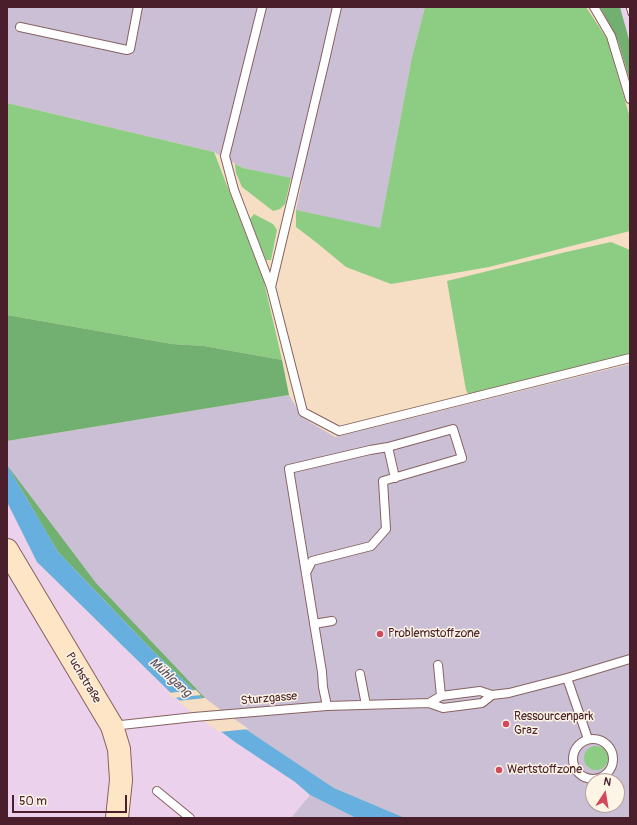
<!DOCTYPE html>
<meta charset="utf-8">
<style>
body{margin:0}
#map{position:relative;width:637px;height:825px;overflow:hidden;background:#f5dec3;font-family:Pangolin,sans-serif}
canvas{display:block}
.frame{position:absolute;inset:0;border:8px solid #4a1f2b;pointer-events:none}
.north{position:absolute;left:585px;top:773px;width:40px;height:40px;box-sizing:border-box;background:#fcf5e5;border:1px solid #b59f9b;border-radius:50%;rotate:12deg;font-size:11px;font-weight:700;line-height:16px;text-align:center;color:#4a1f2b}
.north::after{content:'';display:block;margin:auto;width:14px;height:18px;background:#d1495b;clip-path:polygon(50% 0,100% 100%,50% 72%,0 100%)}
.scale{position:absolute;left:12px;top:795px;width:115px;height:18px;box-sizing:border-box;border:2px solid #4a1f2b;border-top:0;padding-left:5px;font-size:12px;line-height:14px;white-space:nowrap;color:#4a1f2b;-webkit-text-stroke:3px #fcf5e5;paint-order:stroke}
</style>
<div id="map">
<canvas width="637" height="825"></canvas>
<div class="frame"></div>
<div class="north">N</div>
<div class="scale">50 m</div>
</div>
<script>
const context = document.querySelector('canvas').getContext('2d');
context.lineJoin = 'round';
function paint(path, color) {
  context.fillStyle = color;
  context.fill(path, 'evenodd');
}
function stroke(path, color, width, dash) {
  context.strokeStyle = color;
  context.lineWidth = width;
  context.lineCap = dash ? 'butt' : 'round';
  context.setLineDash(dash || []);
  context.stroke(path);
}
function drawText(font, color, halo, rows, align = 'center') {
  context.font = font + ' Pangolin,sans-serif';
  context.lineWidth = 3;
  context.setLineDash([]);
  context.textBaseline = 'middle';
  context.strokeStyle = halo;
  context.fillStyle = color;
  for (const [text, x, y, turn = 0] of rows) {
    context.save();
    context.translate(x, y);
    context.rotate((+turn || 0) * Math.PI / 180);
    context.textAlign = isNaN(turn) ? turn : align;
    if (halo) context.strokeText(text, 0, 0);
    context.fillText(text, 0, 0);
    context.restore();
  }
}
paint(new Path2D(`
 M620 7H630V43L624 24Z
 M7 502 37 562 175 697 295 782 310 795 291 818H7Z`), '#ebd1eb');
paint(new Path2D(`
 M7 7H425L412 57 380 229 296 210 302 181 243 168 214 152 7 103Z
 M630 364V818H405L334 788 220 712 202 698 58 552 7 465V441L289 395 303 418 335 437ZM593 781H617V805H593Z
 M310 795 356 818H291Z`), '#cbbfd5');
paint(new Path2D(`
 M425 7H586L607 39 630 118V231L489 267 391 284 346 267 317 243 296 227V210L380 228 412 57Z
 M7 103 214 152 264 282 282 360 204 346 172 344 7 315Z
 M235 164 243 168 291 178 285 204 280 209 273 211 242 187 236 173Z
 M254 214 273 224 277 230 271 260H266L250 219Z
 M611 242 630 250V358L470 398 466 390 447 281 566 252Z
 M584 758a12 12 0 1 1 24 0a12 12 0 1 1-24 0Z`), '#8dcc83');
paint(new Path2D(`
 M600 7H620L630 43V81L618 41Z
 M7 315 172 344 204 346 282 360 289 395 7 441Z
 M7 465 96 583 205 698H202L153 651 58 552Z`), '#72b071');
paint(new Path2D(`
 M7 465 58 552 153 651 202 698 220 712 334 788 405 818H356L310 795 295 782 235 742 175 697 37 562 7 502Z`), '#67afde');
paint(new Path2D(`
 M196 690 201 695 173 698 168 693Z
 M205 698 221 710 249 729 219 732 177 701Z`), '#f5dec3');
const lane = new Path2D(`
 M262 7 225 156 234 190 271 287 303 412 339 431 630 358
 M594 7 611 36 630 99
 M20 27 127 50 130 49 138 7
 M271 287 325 60 337 7
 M388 447 395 478
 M306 573 312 561 371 546 386 529 383 481 462 458 453 429 388 447 370 450 289 469 322 672 323 687 327 706
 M314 624 332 621
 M438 665 441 696
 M360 674 366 705
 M567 678 588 739
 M429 703 441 696 480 691 492 695
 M112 726 194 717 327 706 429 703 443 708 482 703 492 695 509 693 567 678 630 659
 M573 759a20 20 0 1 1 40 0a20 20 0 1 1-40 0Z
 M157 791 190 818`);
const secondary = new Path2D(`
 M7 550 112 726 119 749 121 780 117 818`);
stroke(lane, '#866260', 10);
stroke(secondary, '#866260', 24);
stroke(lane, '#fff', 8);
stroke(secondary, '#fde5c5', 22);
const rail = new Path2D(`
 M628 7 630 14`);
stroke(rail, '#4a1f2b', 4.5);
stroke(rail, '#fcf5e5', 3, [9]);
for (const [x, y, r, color] of [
 [380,634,4,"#d1495b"],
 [506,724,4,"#d1495b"],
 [499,770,4,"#d1495b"]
]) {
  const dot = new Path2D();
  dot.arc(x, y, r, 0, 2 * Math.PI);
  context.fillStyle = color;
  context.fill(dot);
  stroke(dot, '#fcf5e5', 1.5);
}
drawText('12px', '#4a1f2b', '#fcf5e5', [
 ["Problemstoffzone",388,634],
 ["Ressourcenpark",514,717],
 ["Graz",514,731],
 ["Wertstoffzone",507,770]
], 'left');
drawText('12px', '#4a1f2b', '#fcf5e5', [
 ["Puchstraße",83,678,59],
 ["Sturzgasse",269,699,-5]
]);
drawText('italic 13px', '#54516a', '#fcf5e5', [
 ["Mühlgang",170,678,42]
]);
</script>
